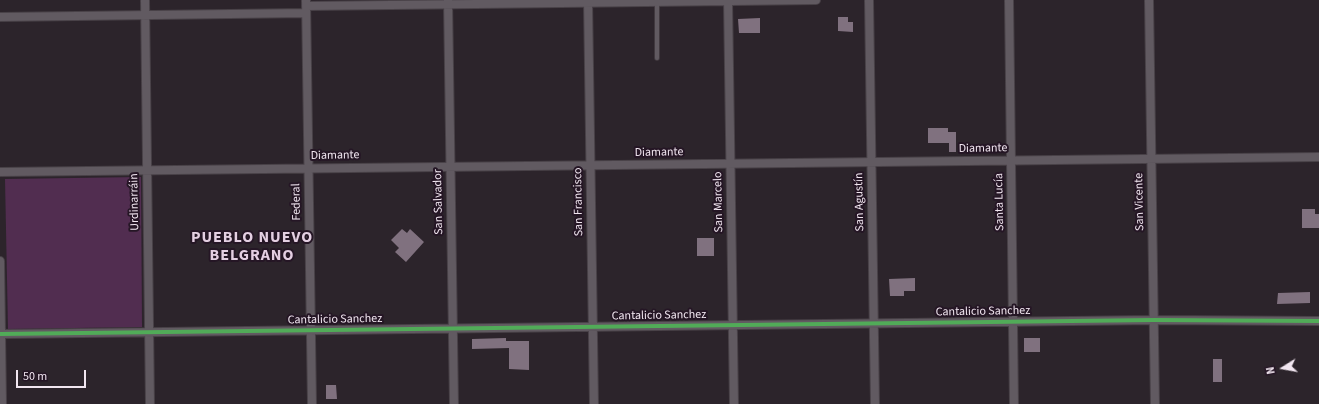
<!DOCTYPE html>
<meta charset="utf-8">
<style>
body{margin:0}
#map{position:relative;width:1319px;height:404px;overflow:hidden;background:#2c242b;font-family:"Source Sans 3",sans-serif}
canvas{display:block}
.north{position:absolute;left:1263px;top:348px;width:40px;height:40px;-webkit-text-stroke:3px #251625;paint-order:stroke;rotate:259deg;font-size:11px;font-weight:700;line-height:16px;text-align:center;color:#f1e6f0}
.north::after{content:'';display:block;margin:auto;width:14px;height:18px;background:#f1e6f0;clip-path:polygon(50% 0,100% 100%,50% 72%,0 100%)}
.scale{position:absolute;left:16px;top:370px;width:70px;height:18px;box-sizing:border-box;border:2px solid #f1e6f0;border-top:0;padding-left:5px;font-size:12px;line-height:14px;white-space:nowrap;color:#f1e6f0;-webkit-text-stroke:3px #251625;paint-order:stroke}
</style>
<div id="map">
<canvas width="1319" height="404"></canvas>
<div class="north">N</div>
<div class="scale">50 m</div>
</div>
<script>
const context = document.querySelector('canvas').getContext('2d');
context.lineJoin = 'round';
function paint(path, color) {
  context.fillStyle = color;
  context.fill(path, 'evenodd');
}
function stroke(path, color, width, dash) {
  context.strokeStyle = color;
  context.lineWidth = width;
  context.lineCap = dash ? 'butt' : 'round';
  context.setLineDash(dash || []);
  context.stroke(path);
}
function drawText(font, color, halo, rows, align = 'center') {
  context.font = font + ' "Source Sans 3",sans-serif';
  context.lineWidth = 4;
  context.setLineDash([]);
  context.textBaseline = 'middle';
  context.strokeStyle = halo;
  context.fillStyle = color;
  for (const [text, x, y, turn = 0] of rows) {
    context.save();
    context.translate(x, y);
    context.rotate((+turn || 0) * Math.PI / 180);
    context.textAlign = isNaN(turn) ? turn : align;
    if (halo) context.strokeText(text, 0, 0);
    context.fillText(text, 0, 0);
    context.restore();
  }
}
paint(new Path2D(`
 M141 177 142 327 8 329 5 179Z`), '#512d50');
paint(new Path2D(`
 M838 17H848V22H853V32L838 31Z
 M760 18V33H739L738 19Z
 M928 128H948V132H956V152H949V143H928Z
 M1302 209H1315V214H1319V228H1302Z
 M402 229 407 233 410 229 424 242 406 262 395 252 399 248 391 240Z
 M697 238H714V256H697Z
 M915 278V291H904V296H890L889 279Z
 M1310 292V303L1277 304 1278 293Z
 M506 338V341H529V370L509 369V348L472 349V339Z
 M1024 338H1040V352H1024Z
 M1213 359H1222V382H1213Z
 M326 385H336L337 399H326Z`), '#80717f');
const service = new Path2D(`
 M657 58V2`);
const minor = new Path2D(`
 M145 0 150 404
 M306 0 312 404
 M448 0 454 404
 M588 0 594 404
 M728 0 734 404
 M869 0 875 404
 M1009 0 1014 404
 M1149 0 1155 404
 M306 6 816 0
 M0 17 306 13
 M0 172 1319 157
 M0 261 2 404
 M0 334 1154 320 1319 321`);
stroke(service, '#484147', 5.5);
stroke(minor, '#484147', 10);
stroke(service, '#615a61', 4);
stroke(minor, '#615a61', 8);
stroke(new Path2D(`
 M0 334 1154 320 1319 321`), '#51ab58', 4);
drawText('12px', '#f1e6f0', '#251625', [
 ["Diamante",983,149,-1],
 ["Diamante",659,153,-1],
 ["Diamante",335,156,-1],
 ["Urdinarráin",135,202,-91],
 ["Federal",297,202,-91],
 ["San Salvador",439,202,-91],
 ["San Francisco",579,202,-91],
 ["San Marcelo",719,202,-91],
 ["San Agustín",860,202,-91],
 ["Santa Lucía",1000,202,-91],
 ["San Vicente",1140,202,-91],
 ["Cantalicio Sanchez",983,312,-1],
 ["Cantalicio Sanchez",659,316,-1],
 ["Cantalicio Sanchez",335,320,-1]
]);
context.letterSpacing = '1px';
drawText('bold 16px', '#e4cfe2', '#251625', [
 ["PUEBLO NUEVO",252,238],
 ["BELGRANO",252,256]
]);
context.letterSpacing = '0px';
</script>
